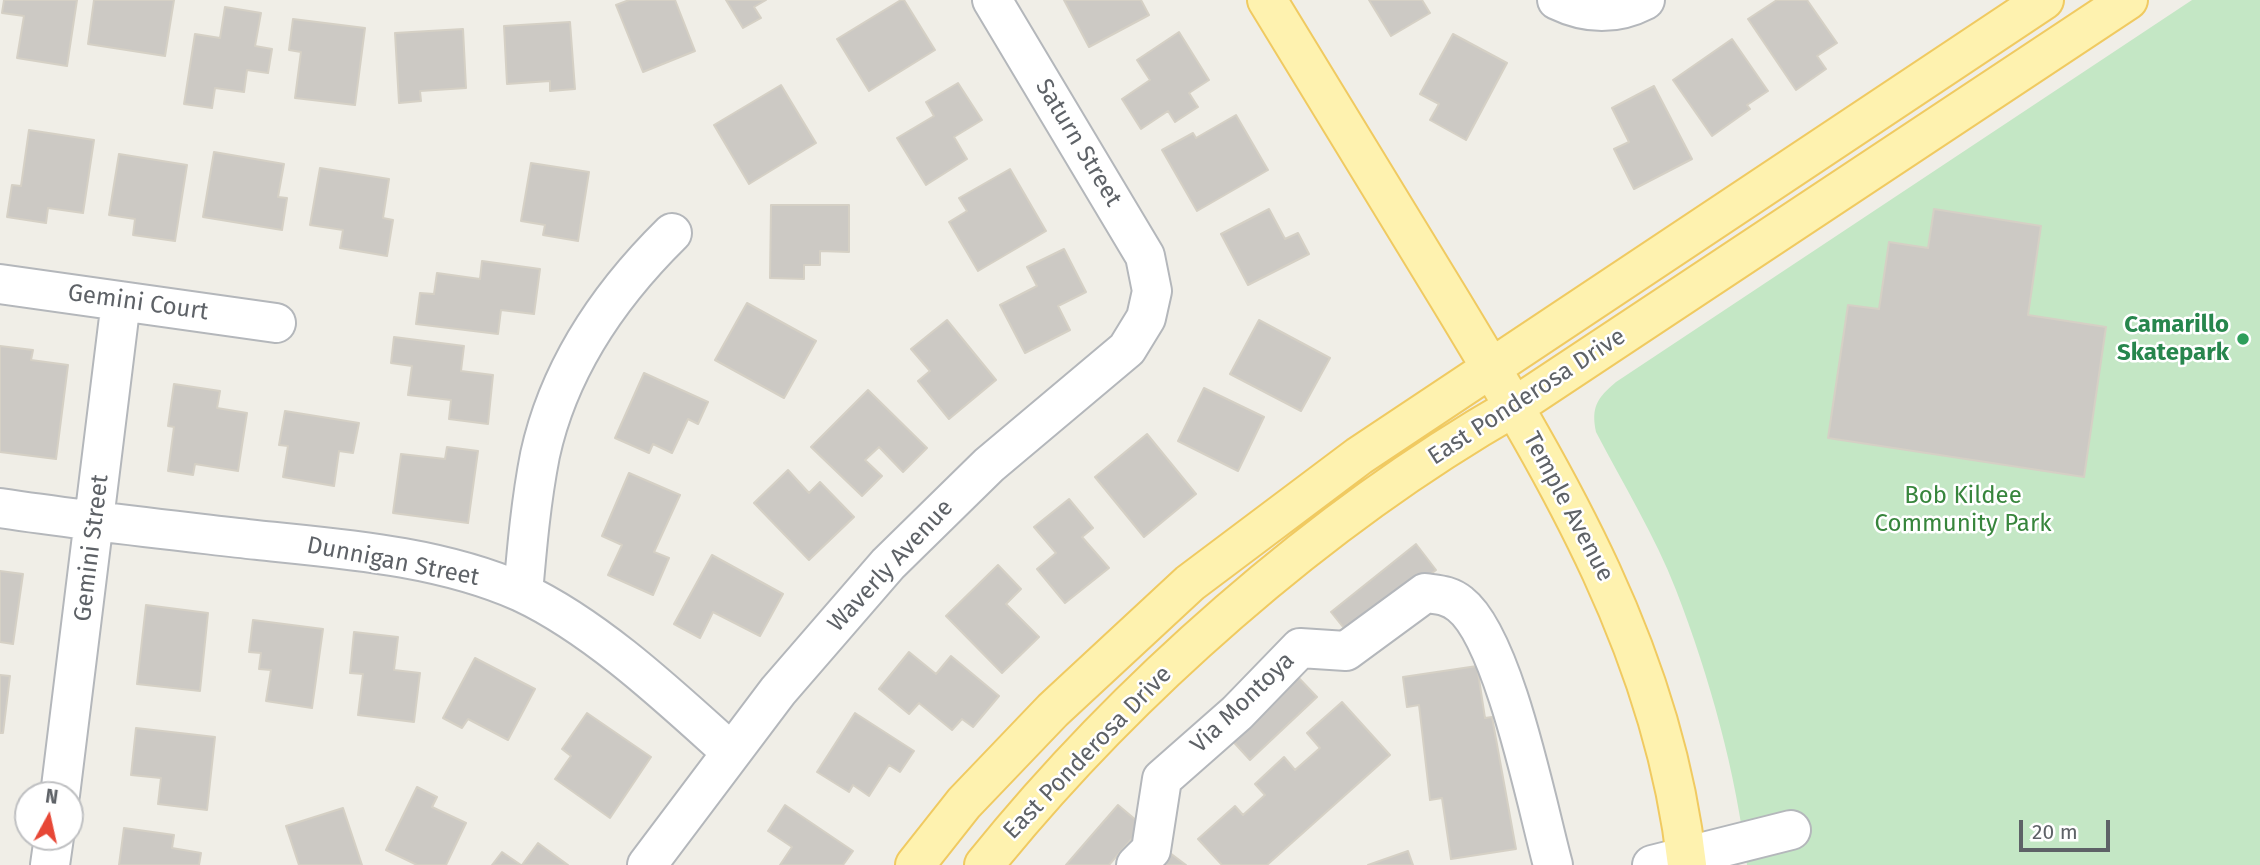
<!DOCTYPE html>
<style>
body{margin:0}
#map{position:relative;width:2260px;height:865px;overflow:hidden;background:#f0eee7;font-family:"Fira Sans",sans-serif}
canvas{display:block}
.north{position:absolute;left:14px;top:781px;width:70px;height:70px;box-sizing:border-box;background:#fff;border:2px solid #bfc0c2;border-radius:50%;rotate:8deg;font-size:19px;font-weight:700;line-height:28px;text-align:center;color:#5e6267}
.north::after{content:'';display:block;margin:auto;width:24px;height:32px;background:#e74736;clip-path:polygon(50% 0,100% 100%,50% 72%,0 100%)}
.scale{position:absolute;left:2019px;top:820px;width:91px;height:32px;box-sizing:border-box;border:4px solid #5e6267;border-top:0;padding-left:9px;font-size:21px;line-height:24px;white-space:nowrap;color:#5e6267;-webkit-text-stroke:5px #fff;paint-order:stroke}
</style>
<div id="map">
<canvas width="2260" height="865"></canvas>
<div class="north">N</div>
<div class="scale">20 m</div>
</div>
<script>
const context = document.querySelector('canvas').getContext('2d');
context.lineJoin = 'round';
function paint(path, color) {
  context.fillStyle = color;
  context.fill(path, 'evenodd');
}
function stroke(path, color, width, dash) {
  context.strokeStyle = color;
  context.lineWidth = width;
  context.lineCap = dash ? 'butt' : 'round';
  context.setLineDash(dash || []);
  context.stroke(path);
}
function drawText(font, color, halo, rows, align = 'center') {
  context.font = font + ' "Fira Sans",sans-serif';
  context.lineWidth = 5;
  context.setLineDash([]);
  context.textBaseline = 'middle';
  context.strokeStyle = halo;
  context.fillStyle = color;
  for (const [text, x, y, turn = 0] of rows) {
    context.save();
    context.translate(x, y);
    context.rotate((+turn || 0) * Math.PI / 180);
    context.textAlign = isNaN(turn) ? turn : align;
    if (halo) context.strokeText(text, 0, 0);
    context.fillText(text, 0, 0);
    context.restore();
  }
}
paint(new Path2D(`
 M2192 0H2260V865H1747C1736 772 1710 678 1676 590 1655 536 1623 484 1596 432 1591 407 1597 398 1616 382Z`), '#c4e7c5');
const building = new Path2D(`
 M4 0H77L67 66 17 58 24 16 2 13Z
 M94 0H174L165 56 88 44Z
 M629 0H675L695 51 643 72 616 5Z
 M726 0H766L754 7 761 18 743 28Z
 M901 0H904L935 50 869 91 837 39Z
 M1064 0H1141L1149 15 1089 47Z
 M1369 0H1422L1430 13 1391 36Z
 M1777 0H1807L1837 43 1817 56 1826 69 1796 90 1748 19Z
 M225 7 261 13 255 46 272 49 268 73 247 70 244 92 215 88 212 108 184 104 195 34 220 38Z
 M293 19 365 28 355 105 295 98 301 52 289 50Z
 M570 22 575 89 550 91V81L507 84 504 26Z
 M463 29 466 88 420 91 421 101 399 103 395 33Z
 M1179 32 1209 80 1189 93 1198 107 1175 122 1168 111 1141 129 1122 99 1150 80 1137 60Z
 M1453 34 1507 63 1466 140 1430 120 1439 104 1420 94Z
 M1732 39 1768 91 1747 105 1750 109 1712 136 1673 80Z
 M958 83 982 120 954 137 967 159 926 185 897 138 934 116 926 102Z
 M781 85 816 143 749 184 714 125Z
 M1654 86 1692 159 1634 189 1614 149 1629 142 1612 108Z
 M1236 115 1268 170 1197 211 1162 150 1193 133 1196 138Z
 M29 130 94 140 83 213 48 208 46 223 7 217 12 185 21 186Z
 M214 152 284 164 278 197 287 198 282 230 203 217Z
 M119 154 187 165 175 241 133 235 135 219 109 215Z
 M531 163 589 172 578 241 543 235 545 225 521 221Z
 M320 168 389 179 383 218 393 220 387 256 340 248 343 230 310 225Z
 M1010 169 1046 231 978 271 949 222 967 211 959 198Z
 M771 205H849V252L820 251V265H804V279L770 278Z
 M1269 209 1285 239 1298 233 1309 254 1248 285 1221 234Z
 M1934 209 2041 226 2028 315 2106 327 2084 477 1828 438 1848 305 1879 309 1889 242 1928 248Z
 M1064 249 1086 292 1058 306 1070 330 1025 353 1000 305 1037 286 1027 267Z
 M482 261 540 269 534 314 501 310 498 334 416 324 420 293 434 294 437 273 480 279Z
 M747 303 816 341 784 398 715 360Z
 M947 320 996 380 949 419 918 381 930 371 911 349Z
 M1259 320 1330 358 1301 411 1230 374Z
 M394 337 464 346 461 371 493 375 488 424 449 419 451 400 408 395 412 366 391 363Z
 M0 346 33 350 31 360 68 365 56 459 0 452Z
 M644 373 708 402 698 424 688 419 672 453 653 444 649 453 615 438Z
 M174 384 220 391 217 408 247 413 238 471 195 464 193 475 168 471 174 427 168 426Z
 M1204 388 1264 417 1238 471 1178 441Z
 M868 390 927 448 903 472 879 447 865 460 882 476 862 496 811 447Z
 M285 411 359 423 353 453 339 451 334 486 283 477 288 446 279 445Z
 M1147 434 1196 494 1144 537 1095 477Z
 M447 447 478 451 468 523 393 513 401 454 445 459Z
 M788 470 809 493 820 482 854 517 809 560 754 503Z
 M629 473 680 495 654 552 669 558 653 595 608 575 622 545 602 536Z
 M1069 499 1093 528 1082 537 1109 568 1065 603 1037 569 1056 553 1034 527Z
 M1416 544 1436 570 1351 637 1331 612Z
 M712 555 783 594 760 636 713 612 700 638 674 624Z
 M998 565 1021 589 1006 604 1039 637 1002 673 946 616Z
 M0 571 23 574 13 644 0 642Z
 M146 605 208 613 200 691 137 684Z
 M253 620 323 629 312 708 266 701 271 670 259 669 261 653 249 652Z
 M354 632 398 637 394 670 420 673 414 722 358 715 363 674 350 673Z
 M909 652 936 674 951 656 999 696 973 727 962 719 952 730 919 703 909 714 879 689Z
 M475 658 535 689 508 740 468 719 462 728 443 718Z
 M1477 666 1485 718 1492 717 1516 849 1451 859 1442 798 1430 800 1419 705 1407 707 1403 677Z
 M1295 674 1317 697 1250 760 1228 736Z
 M0 675 10 676 3 733H0Z
 M1342 702 1390 755 1267 865H1222L1198 839 1235 806 1243 815 1265 795 1255 784 1284 757 1295 770 1320 748 1307 733Z
 M587 713 651 757 610 818 555 779 571 756 562 749Z
 M855 713 914 751 900 772 889 765 869 796 853 785 849 792 817 772Z
 M136 728 215 737 207 810 158 804 161 778 131 775Z
 M417 787 437 797 432 807 466 823 446 865H417L386 850Z
 M785 805 853 851 843 865H780L792 847 768 831Z
 M1118 805 1143 826 1109 865H1066Z
 M343 808 362 865H299L286 826Z
 M124 828 174 835 172 848 201 853 199 865H119Z
 M538 843 568 865H522Z
 M1166 850 1186 865H1155Z
 M1408 851 1413 865H1368Z
 M502 852 521 865H492Z`);
paint(building, '#ccc9c4');
stroke(building, '#d5d0c5', 2);
const minor = new Path2D(`
 M1557 0C1586 14 1616 15 1645 0
 M0 284 276 323
 M0 508C86 521 171 530 257 540 344 549 440 556 521 592 596 627 670 697 731 752
 M523 593C527 547 531 501 540 455 559 368 610 294 672 233
 M60 795 121 301
 M50 865 54 837
 M647 865 778 691 888 564 989 465 1127 349 1146 318 1152 291 1145 256 992 0
 M1136 865 1151 850 1162 779 1237 713 1300 648 1346 651 1425 593C1439 595 1449 595 1460 604 1504 638 1537 806 1553 865
 M1652 865 1791 830`);
const major = new Path2D(`
 M1267 0C1329 101 1390 202 1452 303 1559 480 1664 654 1687 865
 M915 865 964 803 1053 710 1190 583 1359 456 2044 0
 M984 865C1124 691 1320 518 1514 407L2128 0`);
stroke(minor, '#b4b7bb', 42);
stroke(major, '#f0ca61', 42);
stroke(minor, '#fff', 38);
stroke(major, '#fef2af', 38);
for (const [x, y, r, color] of [
 [2243,339,7,"#2e9e5b"]
]) {
  const dot = new Path2D();
  dot.arc(x, y, r, 0, 2 * Math.PI);
  context.fillStyle = color;
  context.fill(dot);
  stroke(dot, '#fff', 2.5);
}
drawText('24px', '#5e6267', '#fff', [
 ["Saturn Street",1078,143,59],
 ["Gemini Court",138,303,8],
 ["East Ponderosa Drive",1527,397,-33],
 ["Temple Avenue",1568,507,62],
 ["Gemini Street",92,548,-83],
 ["Dunnigan Street",393,562,11],
 ["Waverly Avenue",891,566,-47],
 ["Via Montoya",1243,703,-44],
 ["East Ponderosa Drive",1088,753,-46]
]);
drawText('bold 24px', '#27864d', '#fff', [
 ["Camarillo",2229,325],
 ["Skatepark",2229,353]
], 'right');
drawText('24px', '#37853c', '#fff', [
 ["Bob Kildee",1963,496],
 ["Community Park",1963,524]
]);
</script>
